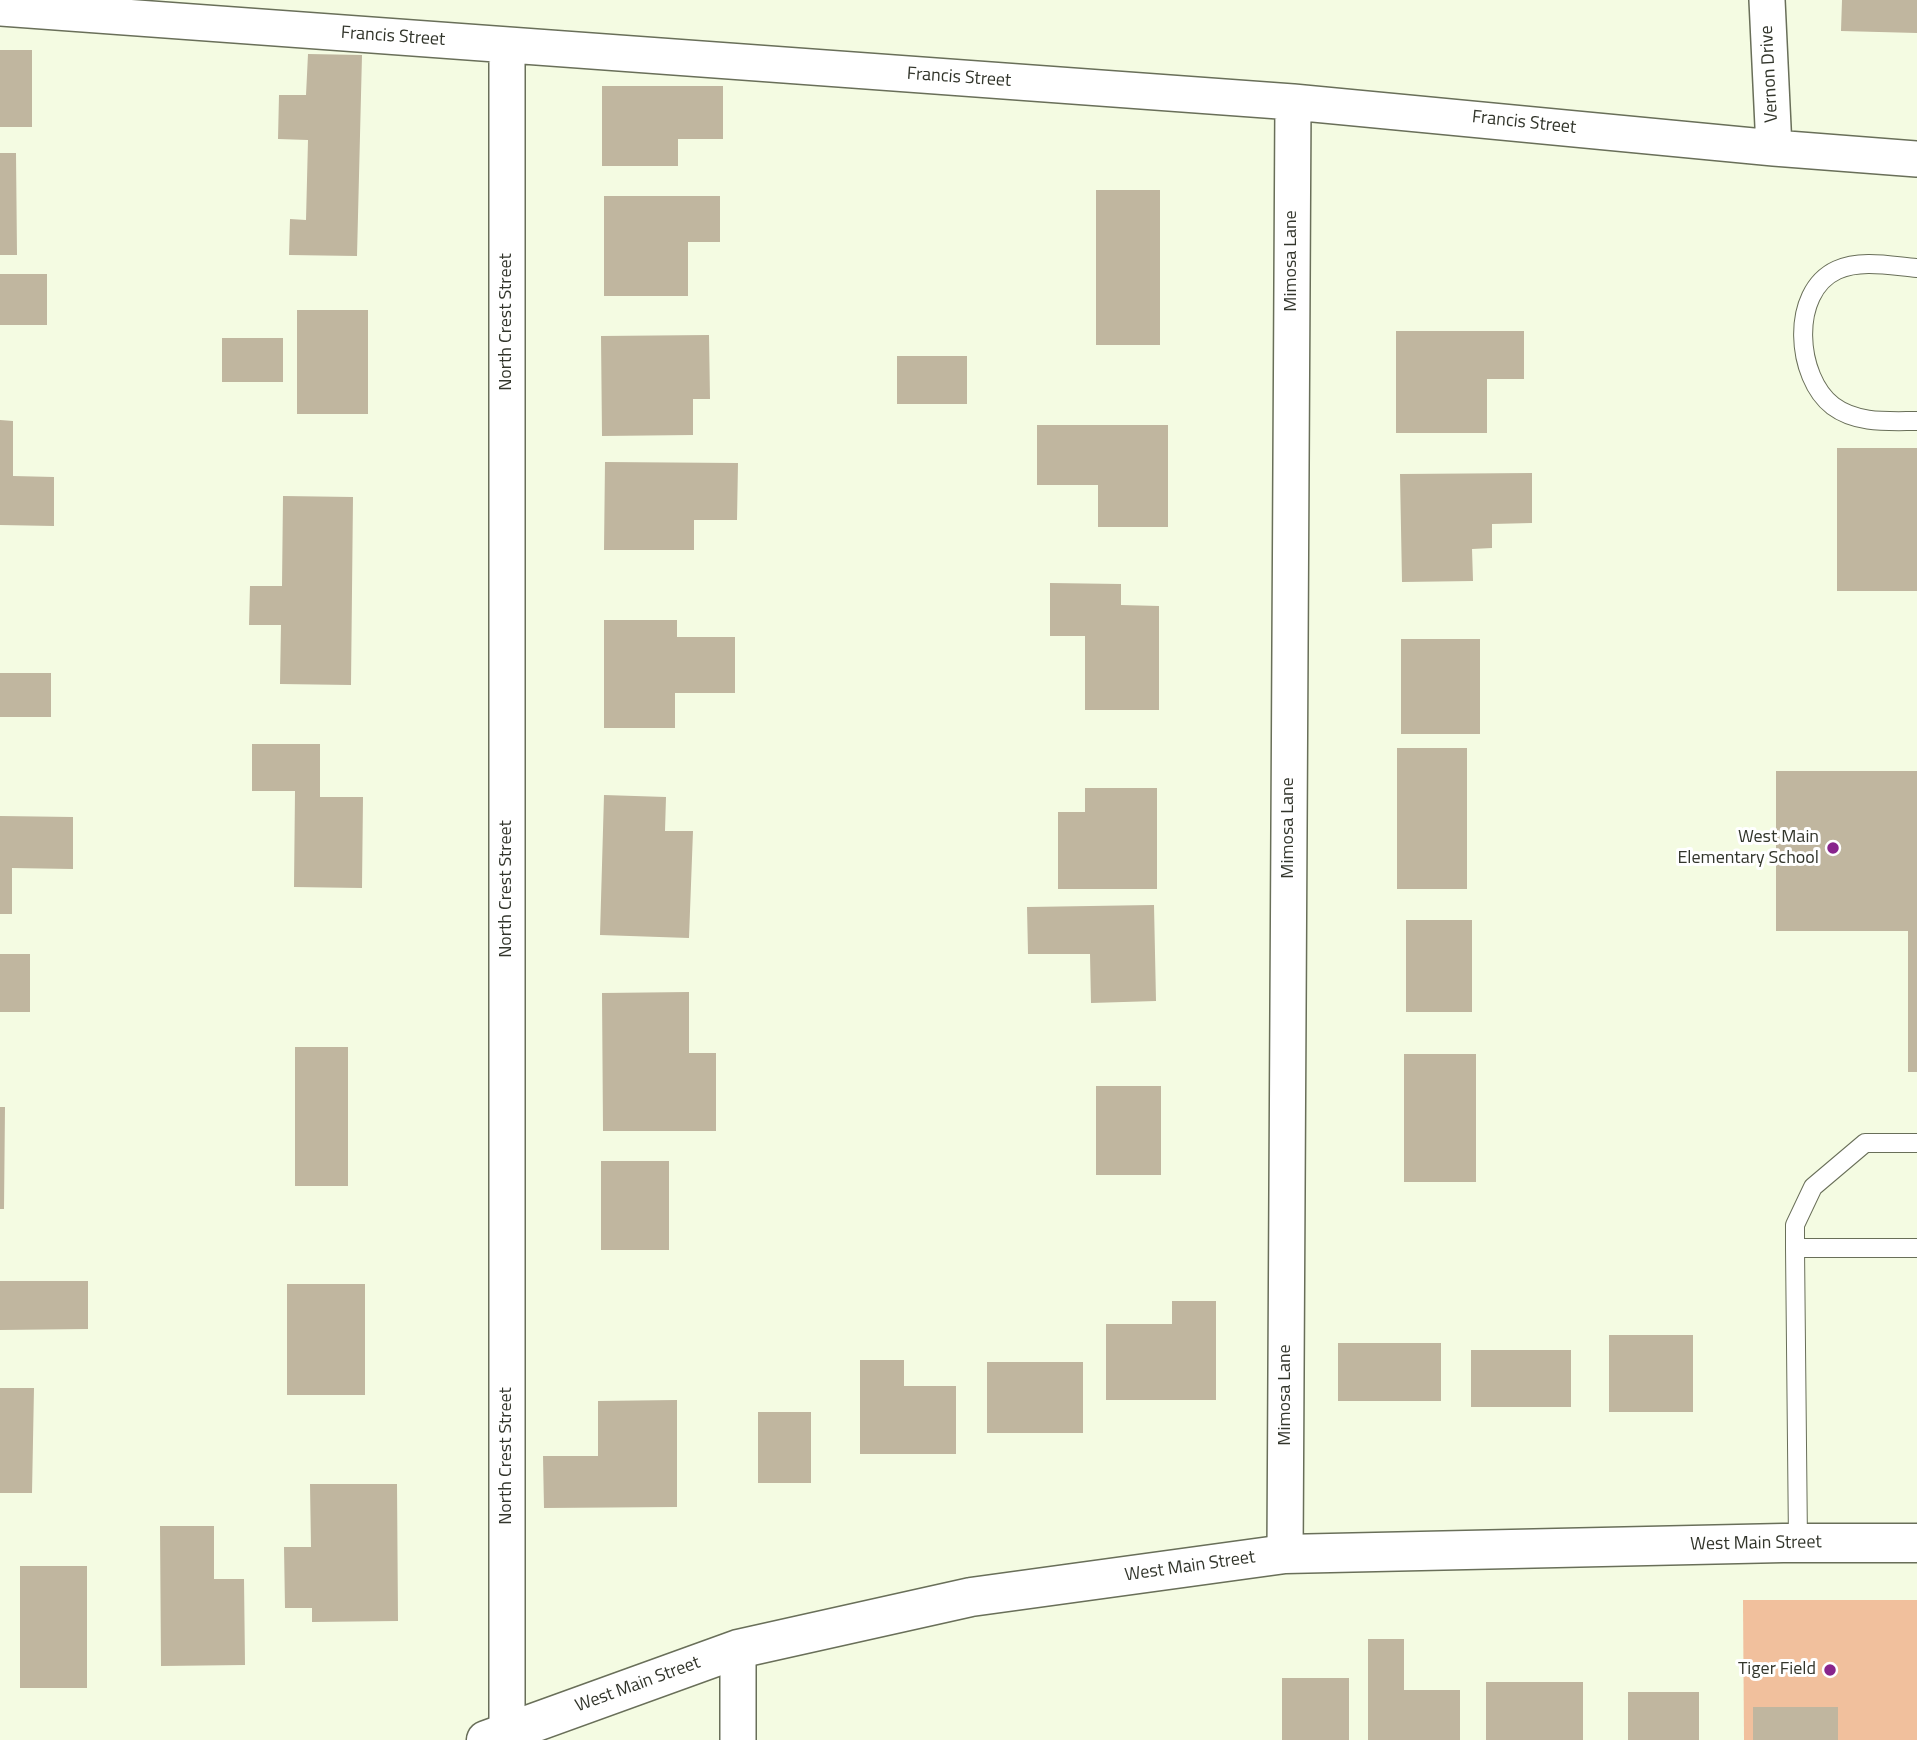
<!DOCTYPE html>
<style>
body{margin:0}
canvas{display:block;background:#f4fbe2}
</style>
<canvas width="1917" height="1740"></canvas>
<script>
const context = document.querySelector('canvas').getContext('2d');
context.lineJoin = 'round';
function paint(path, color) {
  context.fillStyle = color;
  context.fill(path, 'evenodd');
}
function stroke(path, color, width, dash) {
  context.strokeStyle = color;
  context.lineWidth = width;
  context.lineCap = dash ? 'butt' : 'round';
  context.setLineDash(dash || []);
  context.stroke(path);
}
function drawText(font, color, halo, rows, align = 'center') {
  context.font = font + ' "Titillium Web",sans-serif';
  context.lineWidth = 6;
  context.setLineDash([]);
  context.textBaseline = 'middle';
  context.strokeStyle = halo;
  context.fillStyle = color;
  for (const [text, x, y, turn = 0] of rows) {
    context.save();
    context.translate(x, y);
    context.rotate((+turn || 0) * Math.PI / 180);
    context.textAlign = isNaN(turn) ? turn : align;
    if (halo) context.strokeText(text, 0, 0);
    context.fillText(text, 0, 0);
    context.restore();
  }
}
paint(new Path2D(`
 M1743 1600H1917V1740H1744Z`), '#f1c09d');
paint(new Path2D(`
 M1842 0H1917V33L1841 31Z
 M0 50H32V127H0Z
 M308 54 362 55 357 256 289 255 290 219 306 220 308 140 278 139 279 95H306Z
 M602 86H723V139H678V166H602Z
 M0 153H16L17 255H0Z
 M1096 190H1160V345H1096Z
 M604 196H720V242H688V296H604Z
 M0 274H47V325H0Z
 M297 310H368V414H297Z
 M1396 331H1524V379H1487V433H1396Z
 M709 335 710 399H693V435L602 436 601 336Z
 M222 338H283V382H222Z
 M897 356H967V404H897Z
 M0 420 13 421V476L54 477V526L0 525Z
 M1037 425H1168V527H1098V485H1037Z
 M1837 448H1917V591H1837Z
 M605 462 738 463 737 520H694V550H604Z
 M1532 473V523L1492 524V548L1472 549 1473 581 1402 582 1400 474Z
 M283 496 353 497 351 685 280 684 281 625H249L250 586H282Z
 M1050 583 1121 584V605L1159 606V710H1085V636H1050Z
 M604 620H677V637H735V693H675V728H604Z
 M1401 639H1480V734H1401Z
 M0 673H51V717H0Z
 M252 744H320V797H363L362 888 294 887 295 791H252Z
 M1397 748H1467V889H1397Z
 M1776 771H1917V1072H1908V931H1776Z
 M1085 788H1157V889H1058V812H1085Z
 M604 795 666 797 665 831H693L689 938 600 935Z
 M0 816 73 817V869L12 868V914H0Z
 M1154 905 1156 1001 1091 1003 1090 954H1028L1027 907Z
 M1406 920H1472V1012H1406Z
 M0 954H30V1012H0Z
 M689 992V1053H716V1131H603L602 993Z
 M295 1047H348V1186H295Z
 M1404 1054H1476V1182H1404Z
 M1096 1086H1161V1175H1096Z
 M0 1107H5L4 1209H0Z
 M601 1161H669V1250H601Z
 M0 1281H88V1329L0 1330Z
 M287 1284H365V1395H287Z
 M1172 1301H1216V1400H1106V1324H1172Z
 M1609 1335H1693V1412H1609Z
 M1338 1343H1441V1401H1338Z
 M1471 1350H1571V1407H1471Z
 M860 1360H904V1386H956V1454H860Z
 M987 1362H1083V1433H987Z
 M0 1388H34L32 1493H0Z
 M677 1400V1507L544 1508 543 1456H598V1401Z
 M758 1412H811V1483H758Z
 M310 1484H397L398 1621 312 1622V1608H285L284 1547H311Z
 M160 1526H214V1579H244L245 1665 161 1666Z
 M20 1566H87V1688H20Z
 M1368 1639H1404V1690H1460V1740H1368Z
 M1282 1678H1349V1740H1282Z
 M1486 1682H1583V1740H1486Z
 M1628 1692H1699V1740H1628Z
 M1753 1707H1838V1740H1753Z`), '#c0b69f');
const lane = new Path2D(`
 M1917 268C1892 266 1861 259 1837 270 1789 292 1796 378 1833 406 1857 424 1889 421 1917 421
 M1917 1143H1865L1813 1187 1795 1225V1248H1917
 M1795 1248 1798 1543`);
const street = new Path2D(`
 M1767 0 1774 148
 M0 8 1293 102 1774 148 1917 159
 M507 45V1732
 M1285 1554 1293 102
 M738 1740V1649`);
const secondary = new Path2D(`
 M486 1740 738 1649 971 1597 1285 1554 1783 1543H1917`);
stroke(lane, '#696f59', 20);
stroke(street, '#696f59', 38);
stroke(secondary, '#696f59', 41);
stroke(lane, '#fff', 18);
stroke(street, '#fff', 35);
stroke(secondary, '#fff', 38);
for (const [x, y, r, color] of [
 [1833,848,7,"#88248c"],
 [1830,1670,7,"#88248c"]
]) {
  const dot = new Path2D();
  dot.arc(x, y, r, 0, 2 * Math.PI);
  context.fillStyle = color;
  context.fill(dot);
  stroke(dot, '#fff', 2.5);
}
drawText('18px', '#32352b', '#fff', [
 ["Francis Street",393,37,4],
 ["Vernon Drive",1770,74,-93],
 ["Francis Street",959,78,4],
 ["Francis Street",1524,123,6],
 ["Mimosa Lane",1292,261,-90],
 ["North Crest Street",507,322,-90],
 ["Mimosa Lane",1289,828,-90],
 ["North Crest Street",507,889,-90],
 ["Mimosa Lane",1286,1395,-90],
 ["North Crest Street",507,1456,-90],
 ["West Main Street",1756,1544,-1],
 ["West Main Street",1190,1567,-8],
 ["West Main Street",638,1685,-20]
]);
drawText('18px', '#32352b', '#fff', [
 ["West Main",1819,838],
 ["Elementary School",1819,859],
 ["Tiger Field",1816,1670]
], 'right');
</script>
